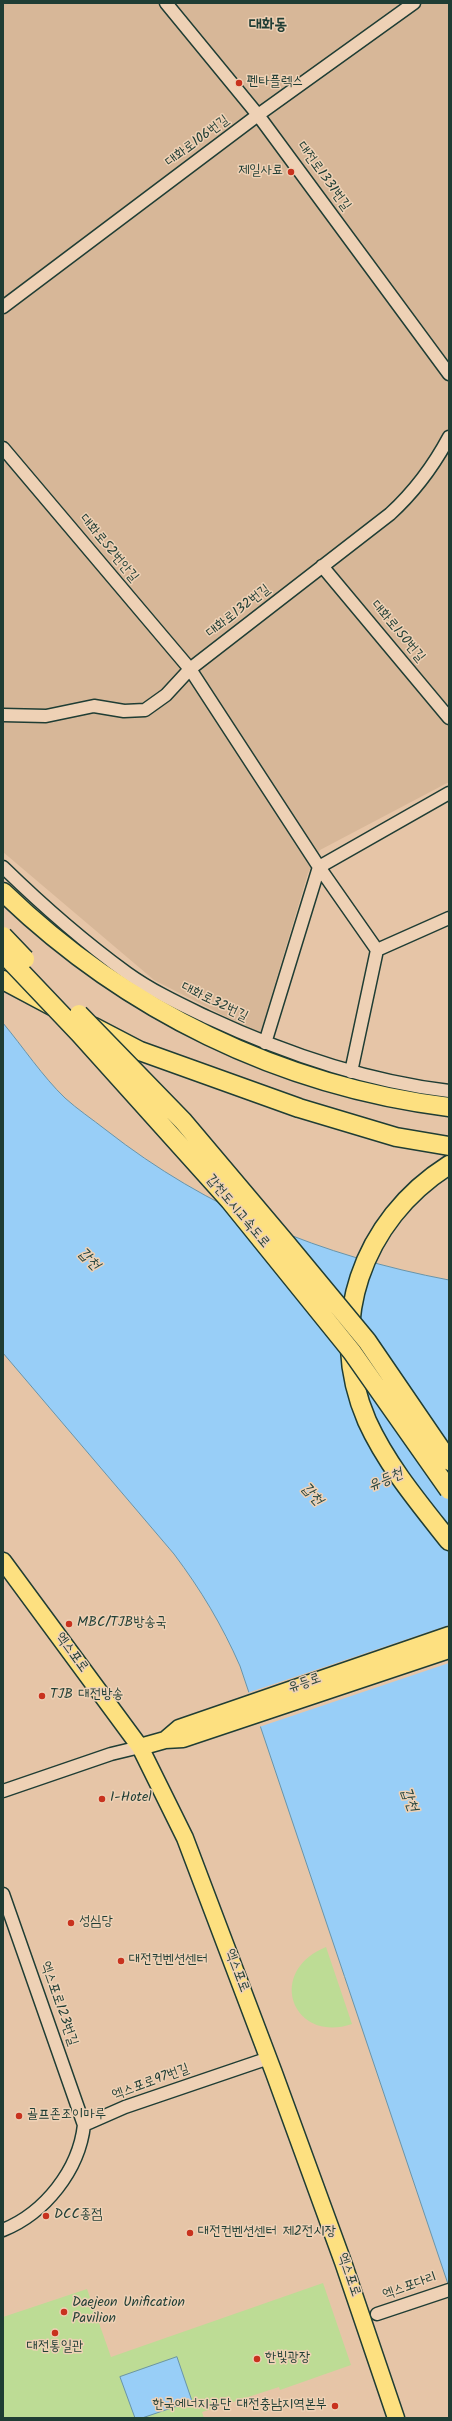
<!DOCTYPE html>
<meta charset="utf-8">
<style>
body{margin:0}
#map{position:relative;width:452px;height:2421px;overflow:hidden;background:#e6c5a7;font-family:Kalam,sans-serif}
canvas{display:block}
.frame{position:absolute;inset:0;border:4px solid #1f3d34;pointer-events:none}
</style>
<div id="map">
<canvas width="452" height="2421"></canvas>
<div class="frame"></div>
</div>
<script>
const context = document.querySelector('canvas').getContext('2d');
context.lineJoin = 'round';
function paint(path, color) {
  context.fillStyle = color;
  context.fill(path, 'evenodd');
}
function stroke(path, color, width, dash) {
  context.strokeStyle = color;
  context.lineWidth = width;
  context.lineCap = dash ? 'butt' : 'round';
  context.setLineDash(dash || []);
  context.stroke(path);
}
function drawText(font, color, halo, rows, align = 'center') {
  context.font = font + ' Kalam,"Poor Story",sans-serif';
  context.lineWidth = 3;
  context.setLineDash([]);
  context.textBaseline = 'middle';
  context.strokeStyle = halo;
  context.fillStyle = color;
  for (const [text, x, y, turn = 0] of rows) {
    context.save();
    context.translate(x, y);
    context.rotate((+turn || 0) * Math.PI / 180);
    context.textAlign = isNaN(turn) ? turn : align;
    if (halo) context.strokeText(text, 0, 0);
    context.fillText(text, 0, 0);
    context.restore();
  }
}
paint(new Path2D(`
 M3 3H449V782L320 850 308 873 260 1034 154 980 3 852Z`), '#d7b798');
paint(new Path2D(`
 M326 1947 352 2024C293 2044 265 1972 326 1947Z
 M323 2283 351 2365 280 2390 279 2387 202 2412 204 2418H3V2317L87 2289 111 2357Z`), '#bddc95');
const water = new Path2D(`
 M3 1023C23 1047 43 1077 65 1098 77 1109 92 1119 106 1130 208 1210 322 1256 449 1280V2287L240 1666C222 1625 201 1590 174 1554L3 1353Z
 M177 2357 192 2401 142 2418H135L120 2377Z`);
paint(water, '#98cef7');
stroke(water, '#6894a9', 1);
paint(new Path2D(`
 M449 1625V1663L259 1727 247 1693Z`), '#e6c5a7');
const minor = new Path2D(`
 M166 3 258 115 449 374
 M3 307 258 115 414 3
 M3 448 190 669 319 867 377 950 449 918
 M322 566 449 718
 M3 715 46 716 94 706 124 711 145 710 166 695 190 669 390 514C415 491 433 467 449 437
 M3 867C42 905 83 941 127 973 152 991 180 1004 207 1017 284 1053 364 1081 449 1091
 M265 1043 319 867 449 793
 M351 1072 377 950
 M3 1791 111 1754 140 1747
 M3 1894 84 2125C79 2170 45 2213 3 2230
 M84 2125 125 2107 269 2058
 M377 2314 449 2290`);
const major = new Path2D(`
 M3 1561 140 1747 185 1838 274 2073 343 2262 396 2418
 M165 1740 179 1728 449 1635
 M140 1747 165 1740 183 1739 449 1650`);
const highway = new Path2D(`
 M3 892C125 1010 280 1086 449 1107
 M3 980 52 1006
 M94 1027 140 1051 299 1108 396 1137 449 1146
 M449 1165C362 1220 325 1324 367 1421 387 1465 419 1503 449 1541`);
stroke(minor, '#1f3d34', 15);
stroke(major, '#1f3d34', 19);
stroke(highway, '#1f3d34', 21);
stroke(minor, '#eed1b5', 12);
stroke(major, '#fde080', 16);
stroke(highway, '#fde080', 18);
const highwayBridge = new Path2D(`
 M3 936 25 959
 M3 953 79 1033 230 1201 352 1352 449 1490
 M79 1014 183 1121 286 1243 367 1341 449 1461`);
stroke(highwayBridge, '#1f3d34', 21, []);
stroke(highwayBridge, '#fde080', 18);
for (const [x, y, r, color] of [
 [239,83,4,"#c8321e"],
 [291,172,4,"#c8321e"],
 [69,1624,4,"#c8321e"],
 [42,1696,4,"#c8321e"],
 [102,1799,4,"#c8321e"],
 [71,1923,4,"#c8321e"],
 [121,1961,4,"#c8321e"],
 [19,2116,4,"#c8321e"],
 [46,2216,4,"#c8321e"],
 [190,2233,4,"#c8321e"],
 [64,2312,4,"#c8321e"],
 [55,2333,4,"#c8321e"],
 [257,2359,4,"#c8321e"],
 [335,2406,4,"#c8321e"]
]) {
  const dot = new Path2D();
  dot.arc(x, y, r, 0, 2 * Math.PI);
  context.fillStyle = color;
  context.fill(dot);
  stroke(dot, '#eed1b5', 1.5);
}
drawText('14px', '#1f3d34', '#eed1b5', [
 ["펜타플렉스",247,83],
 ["제일사료",283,172,"right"],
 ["MBC/TJB방송국",77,1624],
 ["TJB 대전방송",50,1696],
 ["I-Hotel",110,1799],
 ["성심당",79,1923],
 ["대전컨벤션센터",129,1961],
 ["골프존조이마루",27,2116],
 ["DCC종점",54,2216],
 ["대전컨벤션센터 제2전시장",198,2233],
 ["Daejeon Unification",72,2304],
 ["Pavilion",72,2320],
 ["대전통일관",55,2348,"center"],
 ["한빛광장",265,2359],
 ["한국에너지공단 대전충남지역본부",327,2406,"right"]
], 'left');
drawText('14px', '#1f3d34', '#eed1b5', [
 ["대화로106번길",198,142,-37],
 ["대전로1331번길",323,177,54],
 ["대화로52번안길",108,549,50],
 ["대화로132번길",239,612,-38],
 ["대화로150번길",397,632,50],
 ["대화로32번길",214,1003,26],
 ["갑천도시고속도로",237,1212,50],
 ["엑스포로",71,1653,54],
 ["유등로",305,1684,-19],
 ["엑스포로",236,1971,69],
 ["엑스포로123번길",58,2004,71],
 ["엑스포로97번길",151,2083,-20],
 ["엑스포로",348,2275,71],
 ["엑스포다리",410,2287,-19]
]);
drawText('italic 15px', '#25443e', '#eed1b5', [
 ["갑천",88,1260,46],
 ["유등천",386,1481,-23],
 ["갑천",311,1495,48],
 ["갑천",408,1800,70]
]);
drawText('bold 16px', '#1f3d34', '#eed1b5', [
 ["대화동",268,26]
]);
</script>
